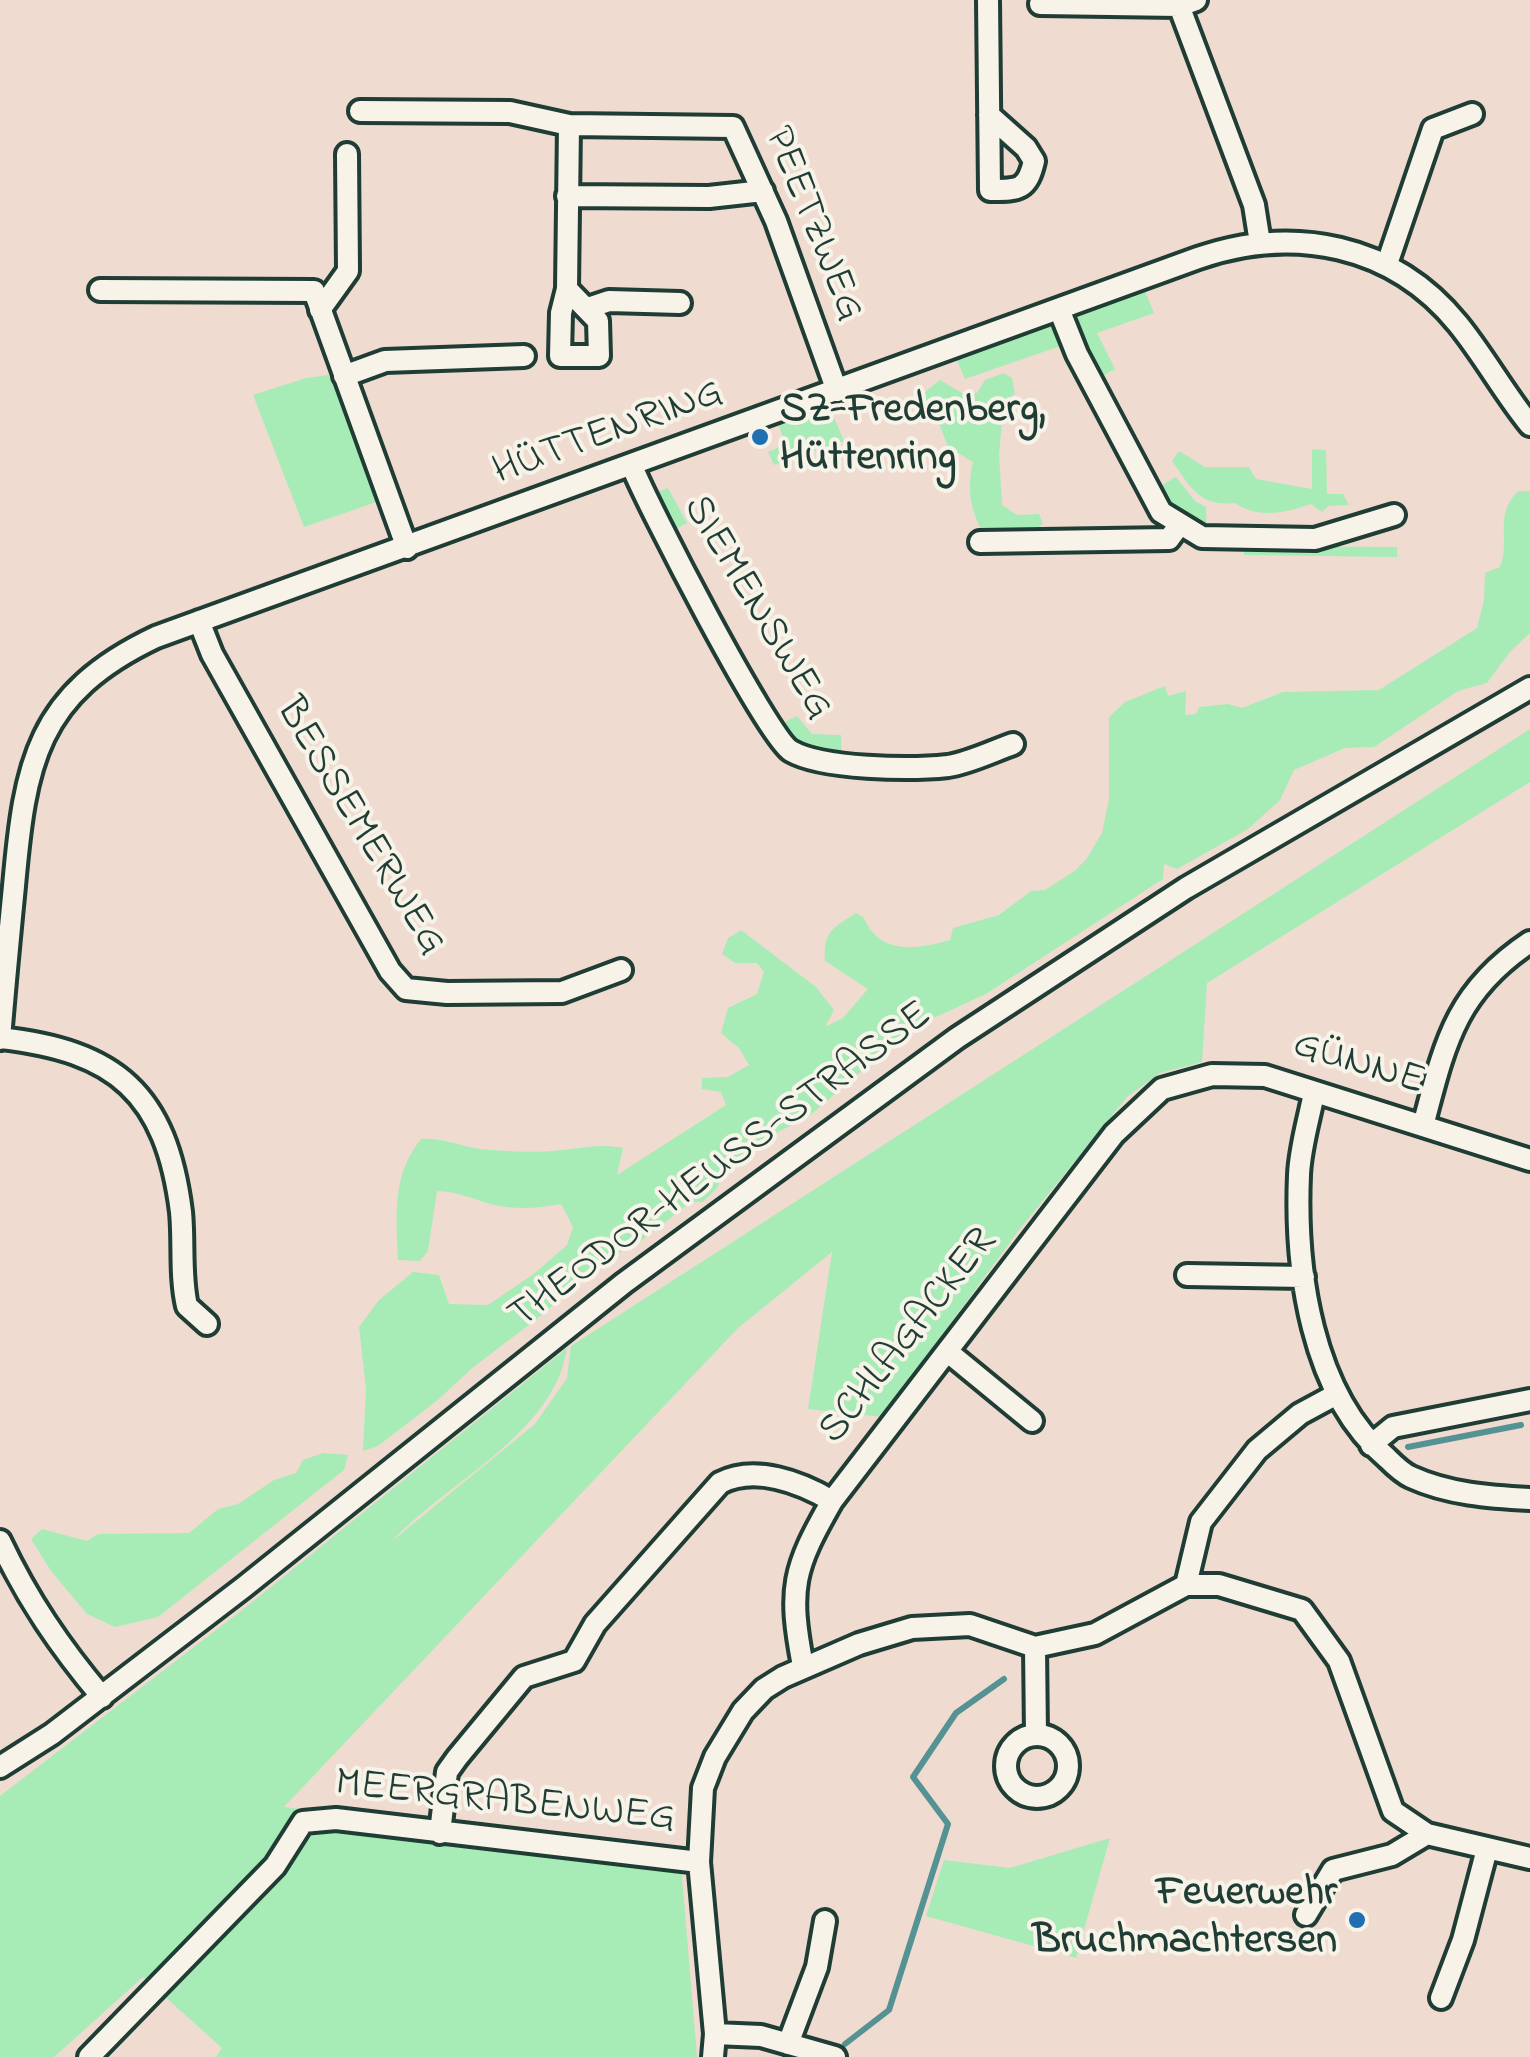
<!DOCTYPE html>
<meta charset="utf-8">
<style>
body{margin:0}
canvas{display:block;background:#efdbd0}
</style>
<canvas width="1530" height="2057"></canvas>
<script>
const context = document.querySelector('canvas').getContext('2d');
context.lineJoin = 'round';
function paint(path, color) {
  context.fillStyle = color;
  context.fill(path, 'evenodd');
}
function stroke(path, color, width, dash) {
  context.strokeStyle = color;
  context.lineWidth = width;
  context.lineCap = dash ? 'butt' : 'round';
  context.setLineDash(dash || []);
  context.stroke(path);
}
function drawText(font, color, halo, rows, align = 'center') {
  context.font = font + ' "Indie Flower",sans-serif';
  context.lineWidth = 8;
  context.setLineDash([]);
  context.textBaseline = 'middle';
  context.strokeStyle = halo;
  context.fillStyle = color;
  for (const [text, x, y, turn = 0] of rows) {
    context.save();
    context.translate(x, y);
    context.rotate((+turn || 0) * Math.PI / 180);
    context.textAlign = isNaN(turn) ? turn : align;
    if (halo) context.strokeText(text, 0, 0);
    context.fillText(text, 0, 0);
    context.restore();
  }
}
paint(new Path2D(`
 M1140 279 1154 313 1097 333 1115 369 1091 383 1072 342 965 379 952 349Z
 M343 373 388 498 304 527 253 395 306 378Z
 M1004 373 1012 378 1015 394 1004 400 999 454 1002 505 1017 515 1039 514 1043 524 1030 533 985 537C971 511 966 491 973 462L948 447 940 426 925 418 911 403 940 380 962 393H977L985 380Z
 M825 396 844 441 774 465 768 452 786 444 774 414Z
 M1312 449 1326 450 1327 494H1343L1349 505 1329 506 1322 512 1311 504C1285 513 1258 519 1235 503 1199 507 1191 487 1172 461L1179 451 1205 467H1249L1256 479 1312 489Z
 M1176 477 1195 501 1206 507 1207 538 1150 492Z
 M668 488 687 523 665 535 644 497Z
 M1518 491H1530V633L1510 652 1487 683 1458 691 1374 747 1345 748 1294 770 1280 800 1248 829 1177 869 1164 864 1163 879 986 994 912 1028 808 1117 778 1132 722 1175 717 1188 703 1202H691L642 1240 597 1265 543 1314 471 1369 439 1399 378 1446 363 1451 366 1388 359 1327 379 1300 413 1272 439 1275 449 1304 488 1305 535 1273 567 1245 573 1227 561 1204C540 1208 516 1210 494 1205 475 1200 457 1191 437 1191L428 1251 420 1261 398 1260C396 1216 392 1174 421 1139 445 1137 465 1149 490 1150 510 1151 533 1153 553 1151 579 1149 598 1143 623 1148L617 1175 726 1105 721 1092 702 1089V1078L728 1077 749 1065 739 1048 721 1033 728 1008 757 994 764 972 757 963H735L722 954 728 938 741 930 816 987 834 1010 825 1027 843 1018 868 989 825 961C823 931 832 929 856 913L864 918C880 956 918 949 950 940L953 928 999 915 1031 891 1045 890 1076 870 1087 858 1102 833 1109 799V717L1125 702 1165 686 1168 696 1186 691 1185 715 1196 714 1199 707 1228 704 1242 708 1283 692 1379 690 1477 628 1484 600 1485 573 1500 567C1511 539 1493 517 1518 491Z
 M1244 546 1397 547V557L1244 555Z
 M797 716 812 734 841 735 842 765 821 764 773 728Z
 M1530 729V782L1207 983 1202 1062 1160 1073 1127 1097 1019 1230 882 1417 808 1409 832 1252 738 1328 284 1807 680 1853 697 2057H216L222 2048 143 1977 54 2057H0V1796L246 1607 567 1348C555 1433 447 1482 392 1541L535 1424 567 1378 571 1346Z
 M323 1453 348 1455 344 1470 158 1617 115 1627 87 1614 51 1571 31 1539 42 1529 87 1541 98 1534 189 1533 218 1509 238 1504 274 1480 296 1473 303 1460Z
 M1110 1838 1076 1958 926 1916 944 1860 1010 1868Z`), '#a7ecb7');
stroke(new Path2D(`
 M1408 1447 1521 1425
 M845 2044 889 2010 948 1824 913 1777 956 1713 1004 1679`), '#559294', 6);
const minor = new Path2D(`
 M988 0 990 190C1018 190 1027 191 1034 161L1026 148 989 115
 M1177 0 1254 205 1260 243
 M1040 4 1179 6 1196 0
 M360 111 510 112 569 125
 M567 196 709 197 763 191
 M1387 264 1433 129 1472 114
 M567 289 598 321 599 356H560L561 313 567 289 569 125 733 127 776 221 837 391
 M100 290 314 291 407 548
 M588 308 609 301 680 303
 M1059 309 1077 354 1161 512 1202 537 1315 539 1394 515
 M320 310 348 271 347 154
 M344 376 385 361 524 356
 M632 466C647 504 767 737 791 751 822 769 911 770 948 766 969 763 993 751 1013 744
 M980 542 1169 539 1180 524
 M199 621 212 654 390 971 406 989 447 993 562 992 621 970
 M0 1038C116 1051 166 1093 181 1212 184 1243 180 1275 187 1306L207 1324
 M0 1039C4 988 9 937 14 886 25 763 36 694 156 637L1198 258C1293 225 1393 244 1458 324 1484 356 1504 393 1530 425
 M1314 1093C1309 1119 1300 1148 1299 1175 1295 1269 1311 1394 1387 1458 1394 1465 1402 1473 1411 1477 1448 1494 1490 1497 1530 1499
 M1423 1126C1445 1043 1455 992 1530 942
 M1187 1275 1304 1277
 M948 1352 1032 1421
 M1371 1445 1393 1427 1530 1400
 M0 1541C28 1600 60 1647 102 1697
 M1186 1585 1201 1522 1257 1450 1300 1414 1337 1394
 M1035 1647 1036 1735
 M803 1666C788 1588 793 1569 832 1501L1114 1134 1162 1089 1212 1075 1265 1076 1530 1160
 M1006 1766a31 31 0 1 1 62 0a31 31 0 1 1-62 0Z
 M0 1767 52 1734 244 1587 624 1283 957 1038 1186 888 1530 688
 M440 1833 447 1772 457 1758 524 1677 574 1661 595 1624 720 1483C755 1465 800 1482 832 1501
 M1306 1915 1333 1870 1392 1855 1427 1834
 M1441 1998 1463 1940 1487 1849
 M715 2034 761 2036 835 2057
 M788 2044 817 1967 825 1921
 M89 2057 275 1866 303 1822 336 1819 699 1862
 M713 2057 715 2034 699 1862 703 1788 715 1757 743 1711 764 1689 783 1677 859 1644 912 1628 970 1625 1035 1647 1095 1634 1186 1585H1219L1302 1610 1339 1661 1393 1811 1427 1834 1530 1858`);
stroke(minor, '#1f3d34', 28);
stroke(minor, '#f7f3e8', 20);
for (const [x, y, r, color] of [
 [760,437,10,"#1f6fb2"],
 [1357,1920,10,"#1f6fb2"]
]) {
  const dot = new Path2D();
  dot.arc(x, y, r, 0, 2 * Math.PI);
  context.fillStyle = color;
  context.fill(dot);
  stroke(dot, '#f7f3e8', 4);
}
drawText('42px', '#1f3d34', '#f7f3e8', [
 ["PEETZWEG",811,225,68],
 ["HÜTTENRING",609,435,-20],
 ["SIEMENSWEG",755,609,59],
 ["BESSEMERWEG",358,828,59],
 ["GÜNNE",1358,1066,17],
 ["THEODOR-HEUSS-STRASSE",722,1168,-37],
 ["SCHLAGACKER",910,1338,-52],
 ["MEERGRABENWEG",505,1804,6]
]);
drawText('bold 42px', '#1f3d34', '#f7f3e8', [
 ["SZ-Fredenberg,",780,413],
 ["Hüttenring",780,461],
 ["Feuerwehr",1337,1896,"right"],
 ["Bruchmachtersen",1337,1944,"right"]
], 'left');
</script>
